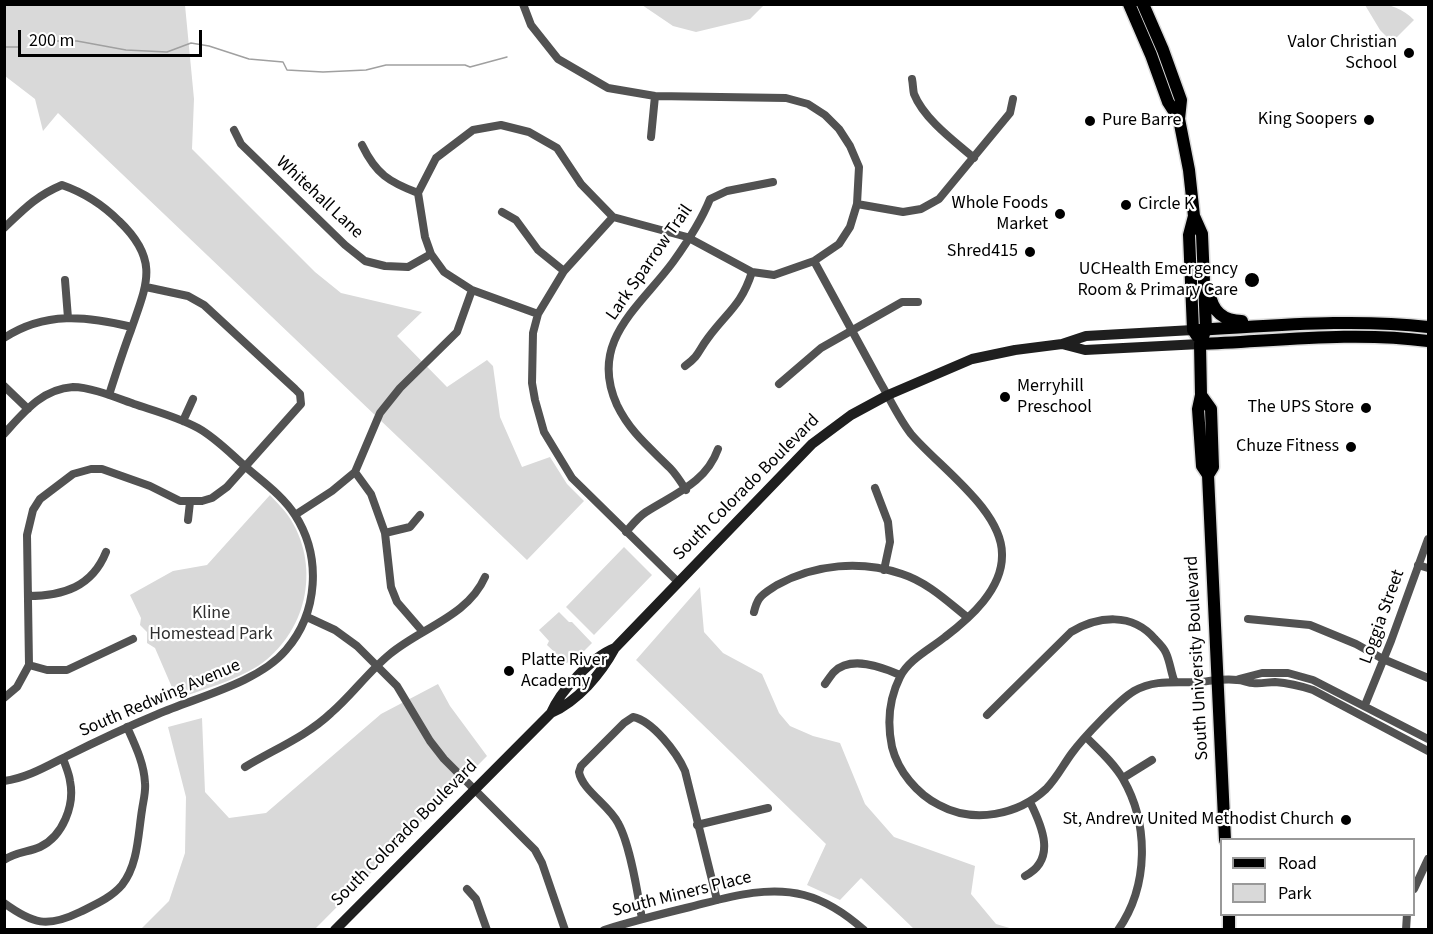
<!DOCTYPE html>
<style>
body{margin:0}
#map{position:relative;width:1433px;height:934px;overflow:hidden;background:#fff;font-family:"Source Sans 3",sans-serif}
canvas{display:block}
.frame{position:absolute;inset:0;border:6px solid #000;pointer-events:none}
.legend{position:absolute;left:1220px;top:838px;width:195px;height:78px;box-sizing:border-box;background:#fff;border:2px solid #999;margin:0;padding:8px 10px;list-style:none;font-size:18px;color:#000}
.legend li{display:flex;align-items:center;gap:12px;height:30px}
.legend b{width:30px;border:2px solid #999}
.scale{position:absolute;left:18px;top:30px;width:184px;height:27px;box-sizing:border-box;border:3px solid #000;border-top:0;padding-left:8px;font-size:18px;line-height:21px;white-space:nowrap;color:#000;-webkit-text-stroke:4px #fff;paint-order:stroke}
</style>
<div id="map">
<canvas width="1433" height="934"></canvas>
<div class="frame"></div>
<ul class="legend">
<li><b style="height:8px;background:#000"></b>Road</li>
<li><b style="height:16px;background:#d9d9d9"></b>Park</li>
</ul>
<div class="scale">200 m</div>
</div>
<script>
const context = document.querySelector('canvas').getContext('2d');
context.lineJoin = 'round';
function paint(path, color) {
  context.fillStyle = color;
  context.fill(path, 'evenodd');
}
function stroke(path, color, width, dash) {
  context.strokeStyle = color;
  context.lineWidth = width;
  context.lineCap = dash ? 'butt' : 'round';
  context.setLineDash(dash || []);
  context.stroke(path);
}
function drawText(font, color, halo, rows, align = 'center') {
  context.font = font + ' "Source Sans 3",sans-serif';
  context.lineWidth = 4.5;
  context.setLineDash([]);
  context.textBaseline = 'middle';
  context.strokeStyle = halo;
  context.fillStyle = color;
  for (const [text, x, y, turn = 0] of rows) {
    context.save();
    context.translate(x, y);
    context.rotate((+turn || 0) * Math.PI / 180);
    context.textAlign = isNaN(turn) ? turn : align;
    if (halo) context.strokeText(text, 0, 0);
    context.fillText(text, 0, 0);
    context.restore();
  }
}
paint(new Path2D(`
 M5 5H185L194 99 192 149 315 272 341 293 422 312 397 336 447 387 487 360 493 366 500 417 522 467 550 457 567 484 584 501 527 560 58 113 43 131 35 99 5 76Z
 M642 5H764L750 19 696 32 673 26Z
 M1365 5C1383 2 1400 6 1414 20L1395 39 1390 40 1380 30Z
 M270 495C277 503 286 511 291 520 321 569 306 634 258 666 234 681 204 689 177 699L155 648 147 643V632L140 625 141 618 130 595 173 571 207 565Z
 M624 547 652 575 594 635 566 607Z
 M700 587 704 632 723 653 762 674 779 713 790 726 813 736 840 743 865 804 894 837 975 866 971 894 996 924 1013 929H914L861 878 840 900 807 885 826 844 636 660Z
 M559 612 569 622H572L592 643 575 660 566 663 547 645 549 641 539 630Z
 M438 684 450 706 487 756 315 929 140 930 169 901 185 853 186 797 168 727 202 718 205 792 229 818 266 813 381 714Z`), '#d9d9d9');
stroke(new Path2D(`
 M31 44 51 45 52 41H77L126 50 167 52 191 43 209 46 249 59 283 62 287 70 323 72 366 70 386 65H465L470 67 507 57
 M4 47H20`), '#a0a0a0', 1.5);
const primary = new Path2D(`
 M1129 4 1151 55 1168 102 1179 119
 M1143 4 1163 50 1181 100 1179 119 1189 170 1194 216 1202 234 1206 329 1200 344 1201 395 1198 409 1202 466 1208 475 1225 840
 M1194 216 1189 235 1193 330 1197 336
 M1210 293C1212 312 1224 321 1242 321
 M1193 330C1272 326 1351 318 1428 327
 M1200 344C1276 341 1353 331 1428 341
 M1201 395 1211 409 1213 467 1208 475
 M1229 914V930`);
stroke(primary, '#dbdbdb', 15);
stroke(new Path2D(`
 M523 4 531 25 558 59 608 88 655 96 786 98 808 104 825 115 839 129 850 146 859 167 857 204 850 227 839 244 814 261 774 275 752 272 687 237 613 217 581 184 557 148 529 132 501 125 473 130 436 158 418 193 425 237 431 254 444 272 472 290 538 314
 M912 79C913 84 913 90 914 94 924 119 954 141 974 158
 M234 130 241 144 345 245 365 261 385 266 408 267 431 254
 M651 137 655 96
 M362 145C376 174 389 182 418 193
 M857 204 903 212 921 209 939 199 1010 113 1013 99
 M502 212 516 220 538 250 564 271
 M613 217 564 271 538 314 533 333 532 383 535 400 544 432 572 478 678 582
 M4 228C24 209 36 196 62 185 85 193 102 204 119 221 160 260 147 284 131 330 123 351 116 373 109 395
 M814 261C836 302 858 342 880 382 890 399 899 419 911 434 939 467 1002 510 1002 554 1003 589 970 618 945 637 930 649 908 660 900 677 889 699 887 723 892 747 898 771 917 794 939 805 974 824 1018 815 1046 789 1057 778 1063 765 1072 753 1083 738 1119 700 1134 691 1155 679 1176 683 1199 682 1211 681 1225 678 1237 680 1243 680 1248 683 1253 683 1261 684 1268 682 1275 682 1288 683 1301 686 1313 690L1428 751
 M65 280 68 318
 M4 338C45 311 87 316 132 327
 M685 366C700 355 698 351 708 338 728 311 741 306 752 272
 M779 384 821 348 902 302H918
 M4 386 28 409
 M183 421 193 399
 M4 434C24 412 42 389 73 387 91 387 117 398 134 404 155 411 178 417 198 428 216 438 231 454 247 468 263 482 283 496 295 515 322 557 318 613 286 650 258 683 197 697 158 714 127 727 97 741 67 756 47 766 27 778 4 781
 M355 472 371 494 385 533 391 587 397 602 423 632
 M875 488 888 522 890 542 884 570
 M686 490C681 482 676 474 670 468 649 447 630 432 617 405 588 341 640 307 673 262 686 244 702 219 710 199L727 191 773 182
 M295 515 332 491 355 472 380 413 400 388 457 332 472 290
 M188 520 190 502
 M626 532C632 525 638 517 646 512 674 494 706 483 718 449
 M385 533 410 527 420 515
 M1418 565 1428 568
 M28 596C63 596 92 587 106 552
 M754 612C755 608 757 602 759 599 763 593 771 589 777 585 815 564 861 560 902 574 927 582 947 601 967 617
 M307 617 335 630 357 646 397 686 430 741 444 759 535 850 542 863 565 930
 M1248 619 1310 625 1356 644 1383 659 1428 678
 M29 665 47 670H67L133 639
 M1239 679 1262 673H1288L1313 680 1428 739
 M825 684C828 680 831 675 834 672 851 655 882 667 900 675
 M4 698 17 687 29 665 27 535 33 510 40 499 73 474 91 469H102L150 486 180 501H202L212 498 227 487 301 404 300 394 295 389 204 305 188 296 146 287
 M1365 705 1391 641 1428 539
 M987 715 1071 632C1098 616 1132 612 1155 639 1159 643 1164 648 1166 653 1170 662 1171 672 1174 680
 M1086 737C1099 750 1114 763 1123 779 1149 824 1149 886 1118 930
 M245 767C273 750 307 736 331 713 352 695 368 672 390 654 421 628 468 616 485 577
 M1123 778 1152 760
 M697 825 768 808
 M4 860C16 852 29 852 40 847 63 836 75 805 70 781 69 773 65 765 63 758
 M1025 876C1057 860 1042 826 1030 802
 M467 889 476 899 487 930
 M1414 889 1428 859
 M4 903C33 924 47 928 80 912 94 905 111 898 122 885 138 865 138 835 142 810 143 802 146 792 145 783 144 763 135 745 127 727
 M642 919C638 894 630 844 618 823 609 805 582 790 579 772L581 766 624 723 633 717C653 721 677 753 685 771L717 900
 M604 930C633 921 661 914 690 907 726 898 766 885 804 895 827 901 846 914 864 930
 M1406 930 1407 914`), '#525252', 8);
stroke(new Path2D(`
 M1062 344 1085 350 1200 344
 M551 713C560 691 592 657 615 648
 M335 930 551 713C578 701 601 674 615 648L812 444 851 415 888 395 972 359 1015 350 1062 344 1086 336 1193 330`), '#1f1f1f', 10);
stroke(primary, '#000', 12);
for (const [x, y, r, color] of [
 [1409,53,6,"#000"],
 [1369,120,6,"#000"],
 [1090,121,6,"#000"],
 [1126,205,6,"#000"],
 [1060,214,6,"#000"],
 [1030,252,6,"#000"],
 [1252,280,8,"#000"],
 [1005,397,6,"#000"],
 [1366,408,6,"#000"],
 [1351,447,6,"#000"],
 [509,671,6,"#000"],
 [1346,820,6,"#000"]
]) {
  const dot = new Path2D();
  dot.arc(x, y, r, 0, 2 * Math.PI);
  context.fillStyle = color;
  context.fill(dot);
  stroke(dot, '#fff', 2);
}
drawText('18px', '#000', '#fff', [
 ["Valor Christian",1397,43],
 ["School",1397,64],
 ["King Soopers",1357,120],
 ["Pure Barre",1102,121,"left"],
 ["Whole Foods",1048,204],
 ["Market",1048,225],
 ["Circle K",1138,205,"left"],
 ["Shred415",1018,252],
 ["UCHealth Emergency",1238,270],
 ["Room & Primary Care",1238,291],
 ["Merryhill",1017,387,"left"],
 ["Preschool",1017,408,"left"],
 ["The UPS Store",1354,408],
 ["Chuze Fitness",1339,447],
 ["Platte River",521,661,"left"],
 ["Academy",521,682,"left"],
 ["St, Andrew United Methodist Church",1334,820]
], 'right');
drawText('18px', '#000', '#fff', [
 ["Whitehall Lane",319,198,43],
 ["Lark Sparrow Trail",650,263,-55],
 ["South Colorado Boulevard",747,488,-45],
 ["Loggia Street",1383,617,-70],
 ["South University Boulevard",1198,658,-93],
 ["South Redwing Avenue",160,699,-23],
 ["South Colorado Boulevard",405,834,-45],
 ["South Miners Place",682,895,-14]
]);
drawText('18px', '#303030', '#fff', [
 ["Kline",211,614],
 ["Homestead Park",211,635]
]);
</script>
